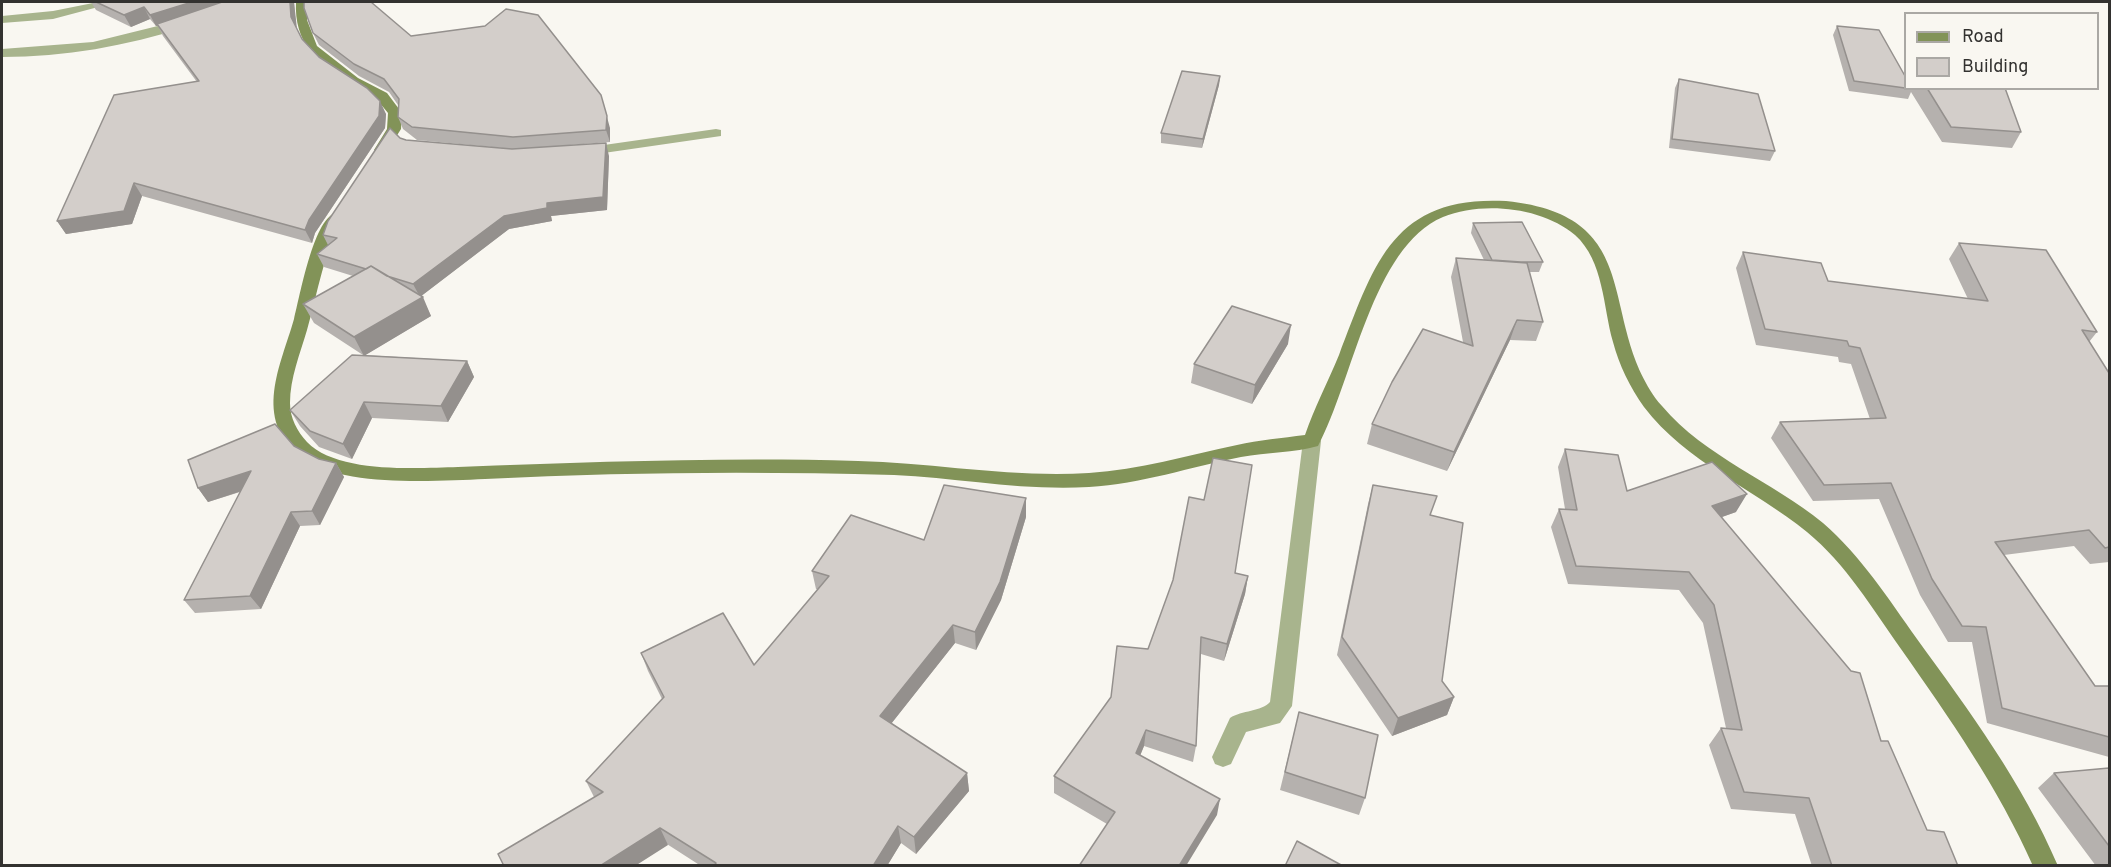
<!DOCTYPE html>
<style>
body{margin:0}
#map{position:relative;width:2111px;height:867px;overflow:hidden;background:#f9f7f1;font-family:Overpass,sans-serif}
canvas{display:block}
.frame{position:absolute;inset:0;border:3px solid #333230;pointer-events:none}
.legend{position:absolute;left:1904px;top:12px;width:195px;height:78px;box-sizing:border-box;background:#f9f7f1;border:2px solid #aaa8a4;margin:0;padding:8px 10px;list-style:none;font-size:18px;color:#333230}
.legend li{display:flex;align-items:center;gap:12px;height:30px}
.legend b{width:30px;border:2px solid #aaa8a4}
</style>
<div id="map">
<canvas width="2111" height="867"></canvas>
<div class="frame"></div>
<ul class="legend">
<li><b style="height:8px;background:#829358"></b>Road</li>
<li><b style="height:16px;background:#d3ceca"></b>Building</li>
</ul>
</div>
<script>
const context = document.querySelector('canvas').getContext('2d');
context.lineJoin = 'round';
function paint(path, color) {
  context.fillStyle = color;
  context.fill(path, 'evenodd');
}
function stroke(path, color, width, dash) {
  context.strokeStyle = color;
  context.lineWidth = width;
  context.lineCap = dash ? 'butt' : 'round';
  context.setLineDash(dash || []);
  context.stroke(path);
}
paint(new Path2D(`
 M98 2H117L53 19 2 23V16L53 11Z
 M182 20 186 21V27C126 46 65 57 2 57V49L93 42Z
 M716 129 721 130V136L583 156 576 152 583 148Z
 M1312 435 1318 436 1321 441 1292 706 1280 723 1246 732 1231 764 1223 767 1215 764 1212 757 1230 718C1242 710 1261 712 1270 702L1303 441 1306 436Z`), '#a8b48d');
paint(new Path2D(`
 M296 2H308L307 20 317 46 358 78 387 93 402 113 401 129 386 153 381 154 374 150 387 129 388 113C374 94 366 95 348 83 316 62 294 42 296 2Z
 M1506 201C1652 216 1594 323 1662 406 1705 457 1772 481 1823 523 1861 556 1888 598 1917 639 1970 712 2022 782 2058 866H2033C1998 787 1950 719 1901 649 1872 608 1846 564 1807 532 1754 489 1686 462 1644 407 1630 387 1619 365 1613 342 1603 307 1604 261 1575 235 1542 207 1482 201 1443 217 1372 247 1353 381 1318 446 1294 453 1267 452 1241 457 1190 467 1141 484 1089 487 1023 491 959 478 894 475 757 471 621 472 485 479 435 481 341 488 301 457 252 419 281 365 294 319 300 296 313 221 335 213L342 217C324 253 318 291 307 330 300 354 290 378 290 403 290 418 297 431 307 442 338 474 417 468 458 467 592 462 725 457 858 461 935 463 1013 478 1089 473 1139 470 1188 455 1237 445 1259 440 1282 438 1305 435 1314 408 1328 382 1339 355 1374 265 1392 195 1506 201Z`), '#829358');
paint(new Path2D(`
 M78 2H294L296 28 302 39 319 57 386 114 385 128 315 233 312 243 142 196 132 224 66 234 57 221 197 82 163 36 158 26H156L150 19 131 27 96 10 91 2 81 3Z
 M1837 26 1905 88H2005L2021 132 2012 148 1942 142 1911 92 1908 99 1849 91 1833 35Z
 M313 33 411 36 610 128V142L570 145 609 156 607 210 551 216 552 221 509 229 421 296 431 316 365 355 467 361 474 377 448 422 372 418 352 459 319 447 300 426 290 410 363 355 314 323 303 304 353 276 324 267 317 254 328 245 323 235 400 138 406 140 513 149 417 140 403 129 398 117V105L389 92 359 76 319 45Z
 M1220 76 1219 85 1202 148 1161 143V133Z
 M1679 79 1775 151 1770 161 1669 148 1675 88Z
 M1473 223 1543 262 1539 272H1529L1543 322 1536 341 1510 340 1447 471 1367 444 1372 424 1463 342 1451 277 1456 258 1484 260 1471 233Z
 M1959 243 2097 332 2089 342 2109 373V562L2090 564 2074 546 2004 555 2095 686H2109V757L1987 723 1972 642H1948L1920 595 1879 499 1813 501 1771 438 1780 422 1870 419 1851 364 1839 362 1838 357 1756 345 1736 268 1743 252 1828 281 1968 299 1949 259Z
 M1288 344 1252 404 1191 383 1194 364Z
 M294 446 319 459 336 463 344 477 320 525 300 526 261 609 195 613 184 600 240 492 208 502 198 488Z
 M1565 449 1627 491 1736 512 1722 517 1881 741 1927 830 1958 866H1812L1795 814 1731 809 1709 745 1721 728H1726L1703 623 1679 590 1568 584 1551 527 1559 509H1565L1558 467Z
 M1373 485 1431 516 1442 681 1454 697 1447 715 1392 736 1337 655 1368 504Z
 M1026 517 1001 600 976 650 955 643 891 724 967 773 969 791 916 854 901 843 887 866H701L594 797 586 781 662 699 648 671 641 653 754 665 818 590 816 589 812 571 924 540Z
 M1235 573 1248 576 1245 594 1224 661 1201 654 1196 746 1193 762 1144 746 1140 756 1217 815 1107 824 1054 793V776L1148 649Z
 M1299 712 1365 798 1359 815 1280 790Z
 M2109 768V866H2096L2038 788 2054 773Z`), '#b5b1ae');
paint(new Path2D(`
 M192 2H236L156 26 150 15Z
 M290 2H294L297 29 291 17Z
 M144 7 150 19 131 27 124 15Z
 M1220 76 1219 85 1202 148 1203 139Z
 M601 95 610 128V142L606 130Z
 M380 101 386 114 385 128 315 233 312 243 305 230 309 220Z
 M606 143 609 156 607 210 551 216 552 221 509 229 420 297 413 284 504 216 547 203Z
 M134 183 142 196 132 224 66 234 57 221Z
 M423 297 431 316 364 356 354 337Z
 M1517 320 1510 340 1447 471 1454 452Z
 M1291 325 1288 344 1252 404 1255 385Z
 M467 361 474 377 448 422 441 406Z
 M364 402 372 418 352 459 343 444Z
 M336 463 344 477 320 525 312 511Z
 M251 471 260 485 208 502 198 488Z
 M1747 494 1736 512 1702 524 1712 506Z
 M1026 498V517L1001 600 976 650 975 632Z
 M291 512 300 526 261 609 250 596Z
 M1248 576 1245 594 1224 661 1227 644Z
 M953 625 955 643 883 734 880 716Z
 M1454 697 1447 715 1392 736 1398 718Z
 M1146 730 1144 746 1134 770 1136 753Z
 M967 773 969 791 916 854 914 837Z
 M1220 799 1217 815 1186 866H1179Z
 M898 826 901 843 887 866H873Z
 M660 828 668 845 635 866H600Z`), '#94908d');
const building = new Path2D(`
 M96 2H192L150 15 144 7 124 15Z
 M222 2H290L291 17 302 39 319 57 367 88 380 101 379 116 309 220 305 230 134 183 124 211 57 221 114 95 199 81 157 24Z
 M304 2H371L411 36 485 26 506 9 538 15 601 95 607 116 606 130 513 137 412 127 398 117 399 99 384 79 354 64 313 33 304 8Z
 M1837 26 1879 30 1905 76V88L1854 81Z
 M1182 71 1220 76 1203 139 1161 133Z
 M1679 79 1758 94 1775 151 1672 139Z
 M1927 88H2005L2021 132 1951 127Z
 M390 128 400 138 406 140 512 149 606 143 603 197 547 203V208L504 216 413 284 387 276 371 266 366 269 317 254 337 238 323 235 328 221Z
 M1522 222 1543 262H1521L1492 260 1473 223Z
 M1959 243 2046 250 2097 332 2082 330 2109 373V547L2105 548 2089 530 1995 542 2095 686H2109V737L2002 708 1986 627 1962 626 1932 579 1891 483 1824 485 1780 422 1886 418 1860 348 1849 346 1847 341 1765 329 1743 252 1821 263 1828 281 1988 301Z
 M1456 258 1527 263 1543 322 1517 320 1454 452 1372 424 1392 382 1423 329 1473 346Z
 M371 266 423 297 354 337 303 304Z
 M1232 306 1291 325 1255 385 1194 364Z
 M352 355 467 361 441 406 364 402 343 444 310 431 290 410Z
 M275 424 294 446 319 459 336 463 312 511 291 512 250 596 184 600 251 471 198 488 188 460Z
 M1565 449 1618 455 1627 491 1712 462 1747 494 1712 506 1851 671 1860 673 1881 741H1888L1927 830 1944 832 1958 866H1832L1809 798 1744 792 1721 728 1742 730 1714 605 1689 572 1576 566 1559 509 1577 510Z
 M1213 458 1252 465 1235 573 1248 576 1227 644 1201 637 1196 746 1146 730 1136 753 1220 799 1179 866H1079L1115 812 1054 776 1111 697 1117 646 1148 649 1173 580 1189 497 1204 500Z
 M944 485 1026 498 1000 582 975 632 953 625 880 716 967 773 914 837 898 826 873 866H714L716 863 660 828 600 866H504L498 854 603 792 586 781 664 697 641 653 723 613 754 665 829 576 812 571 851 515 924 540Z
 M1373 485 1437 496 1430 515 1463 523 1442 681 1454 697 1398 718 1342 637Z
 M1299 712 1378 735 1365 798 1285 772Z
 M2109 768V846L2054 773Z
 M1297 841 1343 866H1285Z`);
paint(building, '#d3ceca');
stroke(building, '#94908d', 1.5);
</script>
